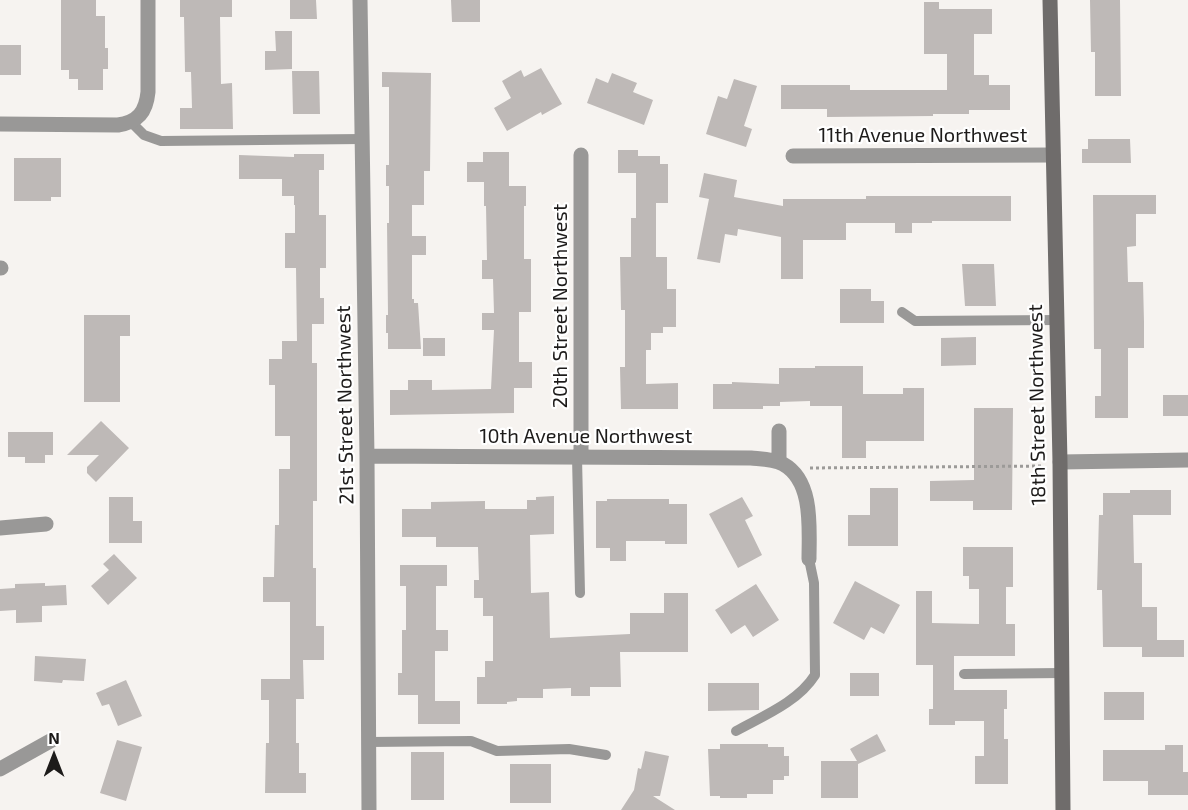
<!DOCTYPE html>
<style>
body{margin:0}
#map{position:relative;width:1188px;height:810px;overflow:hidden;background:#f6f3f0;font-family:"Exo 2",sans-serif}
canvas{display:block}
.north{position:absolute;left:24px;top:726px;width:60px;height:60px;-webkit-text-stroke:4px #fff;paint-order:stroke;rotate:0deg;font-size:16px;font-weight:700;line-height:24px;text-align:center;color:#1d1b1a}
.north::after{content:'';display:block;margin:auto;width:21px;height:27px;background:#1d1b1a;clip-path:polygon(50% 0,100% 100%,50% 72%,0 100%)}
</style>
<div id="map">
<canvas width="1188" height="810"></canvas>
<div class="north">N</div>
</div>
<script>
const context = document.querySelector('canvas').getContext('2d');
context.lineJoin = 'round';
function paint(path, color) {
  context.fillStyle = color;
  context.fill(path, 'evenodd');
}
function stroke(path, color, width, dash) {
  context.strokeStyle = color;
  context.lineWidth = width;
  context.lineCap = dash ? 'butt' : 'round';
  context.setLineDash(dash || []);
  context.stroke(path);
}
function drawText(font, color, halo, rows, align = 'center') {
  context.font = font + ' "Exo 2",sans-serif';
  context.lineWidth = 4.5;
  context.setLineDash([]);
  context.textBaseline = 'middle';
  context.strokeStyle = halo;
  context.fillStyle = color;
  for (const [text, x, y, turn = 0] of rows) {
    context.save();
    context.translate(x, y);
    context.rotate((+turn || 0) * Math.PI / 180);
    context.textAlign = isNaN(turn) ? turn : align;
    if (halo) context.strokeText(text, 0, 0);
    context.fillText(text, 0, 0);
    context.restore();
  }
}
paint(new Path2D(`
 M61 0H96V16H105V48H108V69H103V90H78V79H69V70H61Z
 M180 0H232V17H220L221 84 232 83 233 129H180V108H192L191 72H185L184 17H180Z
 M290 0H316L317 19H290Z
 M451 0H480V22H452Z
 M1090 0H1120L1121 96H1095V52H1091Z
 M924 2H939V9H992V34H974V75H989V85H1010V110H969V114H933V116L827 117V109H781V85H850V90H947V54H924Z
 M275 31H292V69L265 70V51H276Z
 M0 45H21V75H0Z
 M541 68 562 104 542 115 541 112 507 131 494 108 511 98 502 81 521 70 524 77Z
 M292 71H319L320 114H293Z
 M382 72 431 73 430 171H424V205H412V236H426V255H412V299H414V303H418L421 349H388V333H386V315H388L387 223H389V186H386V165H389V87H382Z
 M612 73 637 83 633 92 653 100 644 125 587 103 596 78 608 83Z
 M734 79 757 86 744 126 752 129 746 147 706 134 718 96 727 99Z
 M1088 139H1130L1131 163H1082V149H1088Z
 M618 150H638V156H660V164H668V203H656V257H667V289H676V327H663V333H651V350H646V384L678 383V409H621L620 367H625V310H621L620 257H631V218H636V173H618Z
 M483 152H509V186H526V206H524V259H531V312H519V362H532V388H514V413L390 415V390H408V380H432V390L491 389 494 330H482V313H494L493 279H482V260H487L486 206H484V182H467V162H483Z
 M294 154H324V170H319V215H326V268H320V298H324V324H312V363H317V501H313V568H316V626H324V660H303L304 699H296V743H299V773H306V793H265L266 743H269V700H261V679H290V602H263V577H274L275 525H279V469H290V436H275V385H269V359H282V341H297L296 268H285V233H295V205H294V196H282V179H239V155L294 157Z
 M14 158H61V197H51V201H14Z
 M704 173 737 180 734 197 783 206V199H866V196H1011V221H932V223H912V233H895V223H846V240H803V279H781V237L738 229 737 236 725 234 720 263 697 259 709 199 699 197Z
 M1093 195H1156V214H1136V246L1127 247 1128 282H1143L1144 322V348H1128V418H1095V396H1101V349H1094Z
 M962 264H994L996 306H965Z
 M840 289H871V301H884V323H840Z
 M84 315H130V336H120V402H84Z
 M976 337V365L941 366V338Z
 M423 338H445V356H423Z
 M815 366H863V394H903V388H924V441H866V458H842V406H810V401L780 402V406H763V409H713V384H732V382L779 384V368H815Z
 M1163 395H1188V416H1163Z
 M974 408H1013L1012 510H973V501H930V481L974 480Z
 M101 421 129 448 96 482 87 473V467L99 455H67Z
 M8 432H53V455H45V463H25V457H8Z
 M870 488H898V546H848V515H870Z
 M1130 490H1171V515H1133L1134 563H1142V607H1157V640H1184V657H1142V647H1103L1102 590H1097L1099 515H1103V493H1130Z
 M554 496V534L530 535 531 593 549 592 550 638 630 634V613H664V593H688V652H620L621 687H590V696H571V688L543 689V698H517V701L507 702V704H477V677H485V661H493V616H483V598H474V580H479L478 547H436V537H402V509H431V502L485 501V509H527V500H536V497Z
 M109 497H133V521H142V543H109Z
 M742 497 753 516 745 520 762 555 738 568 709 514Z
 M607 499H669V504H687V544H665V541H626V561H610V548H596V501H607Z
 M963 547H1013V587H1006V624H1015V656H954V690H1007V709H1004V739H1008V784H975V756H984V721H955V725H929V709H933V665H916V591H932V623L979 624V589H969V576H963Z
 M114 554 137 578 108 605 91 586 109 570 103 564Z
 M400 565H447V586H436V630H448V651H435V701H460V724H418V695H398V673H402V630H406V586H400Z
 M855 581 900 605 884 634 871 627 864 640 833 623Z
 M45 583V586L66 585 67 605 42 606V622L16 623V610L0 611V589L15 588V584Z
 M756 584 779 620 753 637 745 625 731 634 715 610Z
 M35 656 86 659 84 681 63 680 62 683 34 681Z
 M850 673H879V696H850Z
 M126 680 142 716 118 726 109 704 102 706 96 693Z
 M708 683H759V710L708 711Z
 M1104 692H1144V720H1104Z
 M877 734 886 751 858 764V798H821V761H857L850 749Z
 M117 740 142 747 126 801 100 793Z
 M720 744H768V747H784V756H789V776H784V780H773V794H747V798H720V796H710L708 749H720Z
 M1165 745H1183V772H1188V795H1148V781H1103V750H1165Z
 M645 751 669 756 660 796H653L675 810H621L634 790 638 768 641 769Z
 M411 752H444V800H411Z
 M510 764H551V803H510Z`), '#beb9b7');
stroke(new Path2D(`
 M810 468 1044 466`), '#9c9a98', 3, [3, 3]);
stroke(new Path2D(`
 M131 122 144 135 161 141 362 139
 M902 312 915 321 1057 320
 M577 457 580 593
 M964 674 1062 673
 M736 731C763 716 798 702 815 675L814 583 809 559
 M369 742 471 741 497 751 569 749 606 755`), '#999897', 10);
stroke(new Path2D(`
 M360 0 367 456 369 810
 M0 124 118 125C138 122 146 112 148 92V0
 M793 156 1053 155
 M0 268H1
 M779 431V462
 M367 456 751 458C761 459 774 459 783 464 814 481 809 529 809 559
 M581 457V155
 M1060 462 1188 460
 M0 528 46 524
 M0 769 52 740`), '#999897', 15);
stroke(new Path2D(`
 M1050 0 1060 462 1063 810`), '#6f6c6b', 15);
drawText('20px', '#1d1b1a', '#fff', [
 ["11th Avenue Northwest",923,135],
 ["20th Street Northwest",560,306,-90],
 ["21st Street Northwest",345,405,-91],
 ["18th Street Northwest",1037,405,-91],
 ["10th Avenue Northwest",586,436]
]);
</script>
